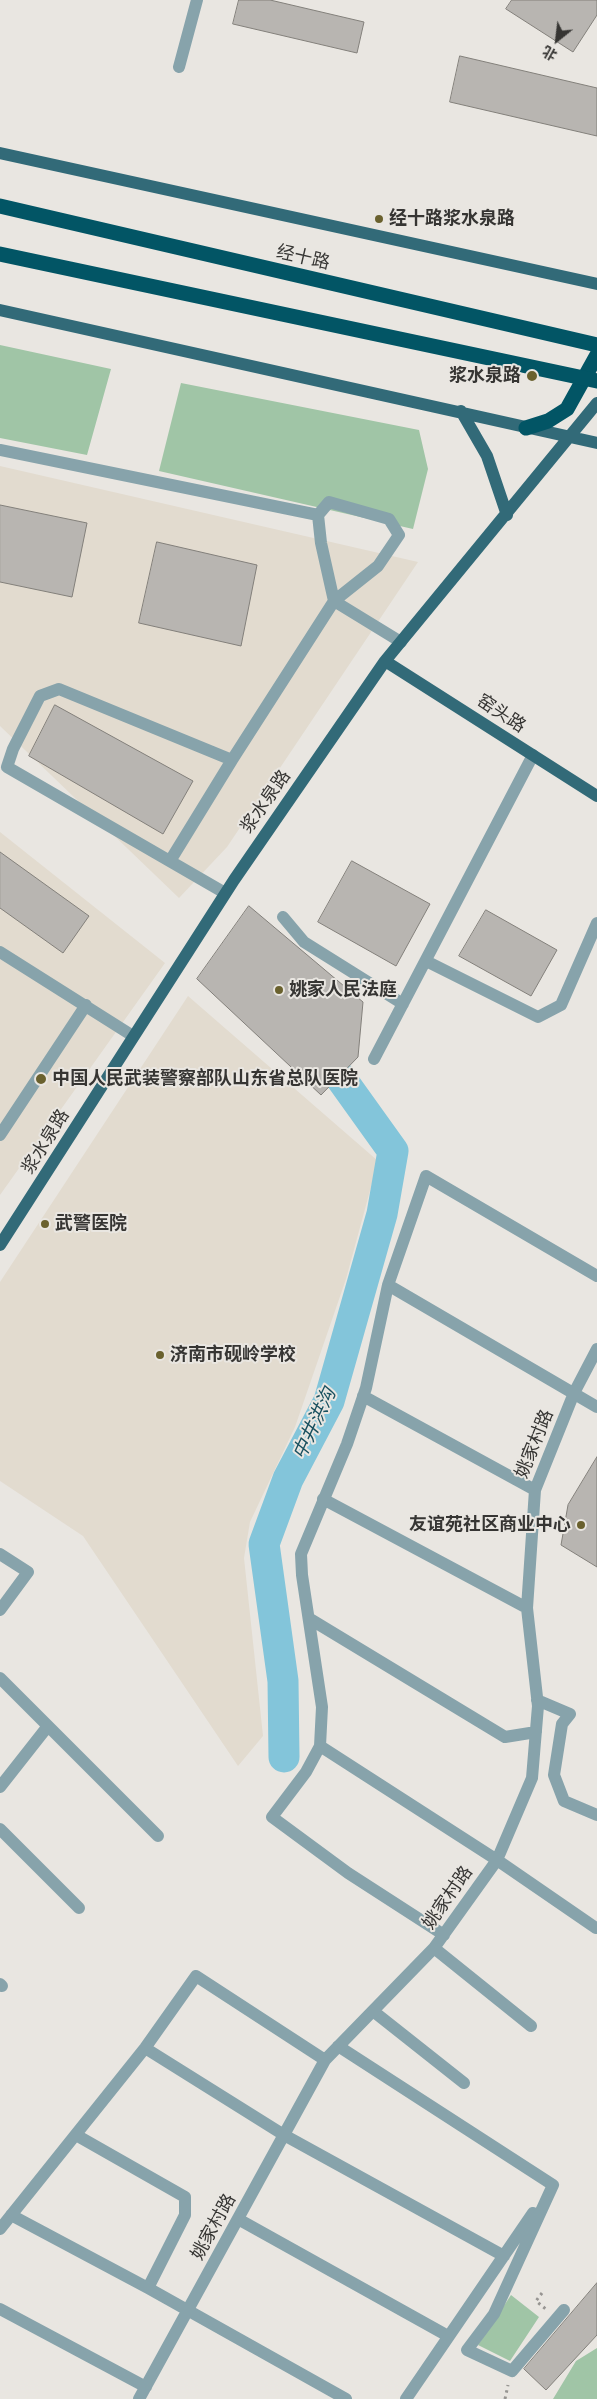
<!DOCTYPE html>
<meta charset="utf-8">
<style>
body{margin:0}
#map{position:relative;width:597px;height:2399px;overflow:hidden;background:#e9e6e1;font-family:Helvetica,"Noto Sans SC",sans-serif}
canvas{display:block}
.north{position:absolute;left:532px;top:15px;width:50px;height:50px;-webkit-text-stroke:4px #e9e6e1;paint-order:stroke;rotate:209deg;font-size:14px;font-weight:700;line-height:20px;text-align:center;color:#363533}
.north::after{content:'';display:block;margin:auto;width:18px;height:22px;background:#363533;clip-path:polygon(50% 0,100% 100%,50% 72%,0 100%)}
</style>
<div id="map">
<canvas width="597" height="2399"></canvas>
<div class="north">北</div>
</div>
<script>
const context = document.querySelector('canvas').getContext('2d');
context.lineJoin = 'round';
function paint(path, color) {
  context.fillStyle = color;
  context.fill(path, 'evenodd');
}
function stroke(path, color, width, dash) {
  context.strokeStyle = color;
  context.lineWidth = width;
  context.lineCap = dash ? 'butt' : 'round';
  context.setLineDash(dash || []);
  context.stroke(path);
}
function drawText(font, color, halo, rows, align = 'center') {
  context.font = font + ' Helvetica,"Noto Sans SC",sans-serif';
  context.lineWidth = 4;
  context.setLineDash([]);
  context.textBaseline = 'middle';
  context.strokeStyle = halo;
  context.fillStyle = color;
  for (const [text, x, y, turn = 0] of rows) {
    context.save();
    context.translate(x, y);
    context.rotate((+turn || 0) * Math.PI / 180);
    context.textAlign = isNaN(turn) ? turn : align;
    if (halo) context.strokeText(text, 0, 0);
    context.fillText(text, 0, 0);
    context.restore();
  }
}
paint(new Path2D(`
 M0 466 418 562 227 847 179 898 0 726Z
 M0 832 165 963 0 1195Z
 M188 996 378 1161 346 1279 295 1427 250 1522 244 1558 263 1736 238 1766 83 1536 0 1481V1282Z`), '#e2dbcf');
paint(new Path2D(`
 M0 345 111 369 87 455 0 438Z
 M181 383 419 430 428 469 413 529 159 471Z
 M511 2295 539 2317 510 2361 478 2345Z
 M597 2348V2399H553L576 2361Z`), '#a0c5a6');
stroke(new Path2D(`
 M284 1757 283 1681 264 1544 288 1479 329 1401 382 1214 393 1151 340 1077`), '#83c5da', 31);
const building = new Path2D(`
 M239 0H270L364 22 357 53 233 24Z
 M512 0H597V15L573 52 506 9Z
 M460 56 597 88V136L450 102Z
 M0 505 87 523 72 597 0 582Z
 M157 542 257 565 241 646 139 623Z
 M55 705 193 781 163 834 29 756Z
 M0 852 89 916 63 953 0 908Z
 M352 861 430 904 396 966 318 922Z
 M249 906 363 1002 358 1057 321 1095 197 979Z
 M486 910 557 950 531 996 459 956Z
 M597 1457V1567L561 1545 568 1505Z
 M597 2283V2335L546 2390 524 2369Z`);
paint(building, '#b8b5b1');
stroke(building, '#83807b', 1);
stroke(new Path2D(`
 M542 2293 536 2301 547 2310
 M505 2399 508 2385`), '#979592', 3, [2.5, 4]);
stroke(new Path2D(`
 M179 67 197 0
 M0 450 318 515
 M170 861 232 760
 M225 893 7 767 13 749 40 696 59 689 232 760 334 601 321 543 318 515 329 502 389 519 399 535 378 566 334 601 401 642
 M283 917 304 942 403 1004
 M0 952 133 1036
 M426 961 538 1017 561 1005 597 923
 M374 1059 533 755
 M0 1135 86 1005
 M388 1285 426 1176 597 1276
 M363 1396 535 1490
 M323 1499 527 1608
 M0 1554 28 1572 0 1610
 M310 1619 505 1737 536 1732
 M0 1678 158 1836
 M537 1700 570 1714 562 1724 554 1775 564 1801 597 1815
 M320 1746 497 1860 596 1928
 M0 1787 48 1726
 M0 1829 79 1908
 M444 1935 348 1873 272 1817 306 1772 320 1746 322 1707 302 1575 301 1554 347 1444 366 1388 388 1285 597 1407
 M434 1948 531 2026
 M0 1984 2 1986
 M373 2011 464 2083
 M338 2046 553 2185 494 2314 467 2350 512 2371 564 2310
 M145 2048 284 2135 504 2256
 M76 2135 185 2197V2215L148 2288
 M11 2215 148 2288 346 2399
 M238 2219 448 2336
 M0 2229 145 2048 196 1976 325 2060
 M0 2309 146 2387
 M139 2399 325 2060 434 1948 497 1860 532 1778 538 1706 527 1608 535 1490 574 1393 597 1349
 M406 2399 533 2213`), '#87a3ab', 12);
stroke(new Path2D(`
 M0 153 597 284
 M0 310 597 443
 M461 411 487 456 507 515
 M385 661 597 796
 M0 1245 234 880 385 661 597 403`), '#326a78', 12);
stroke(new Path2D(`
 M0 206 597 345
 M526 428 548 421 567 409 597 355`), '#025565', 15);
stroke(new Path2D(`
 M0 254 597 381`), '#025565', 15);
for (const [x, y, r, color] of [
 [379,219,5,"#6a612e"],
 [532,376,6,"#6a612e"],
 [279,990,5,"#6a612e"],
 [41,1079,6,"#6a612e"],
 [45,1224,5,"#6a612e"],
 [160,1355,5,"#6a612e"],
 [581,1525,5,"#6a612e"]
]) {
  const dot = new Path2D();
  dot.arc(x, y, r, 0, 2 * Math.PI);
  context.fillStyle = color;
  context.fill(dot);
  stroke(dot, '#e9e6e1', 2);
}
drawText('bold 18px', '#363533', '#e9e6e1', [
 ["经十路浆水泉路",389,219],
 ["浆水泉路",521,376,"right"],
 ["姚家人民法庭",289,990],
 ["中国人民武装警察部队山东省总队医院",52,1079],
 ["武警医院",55,1224],
 ["济南市砚岭学校",170,1355],
 ["友谊苑社区商业中心",571,1525,"right"]
], 'left');
drawText('18px', '#363533', '#e9e6e1', [
 ["经十路",303,258,13],
 ["窑头路",501,714,33],
 ["浆水泉路",266,802,-55],
 ["浆水泉路",46,1142,-58],
 ["姚家村路",535,1444,-68],
 ["姚家村路",448,1898,-55],
 ["姚家村路",214,2227,-61]
]);
drawText('italic 19px', '#18505f', '#e9e6e1', [
 ["中井洪沟",315,1424,-65]
]);
</script>
